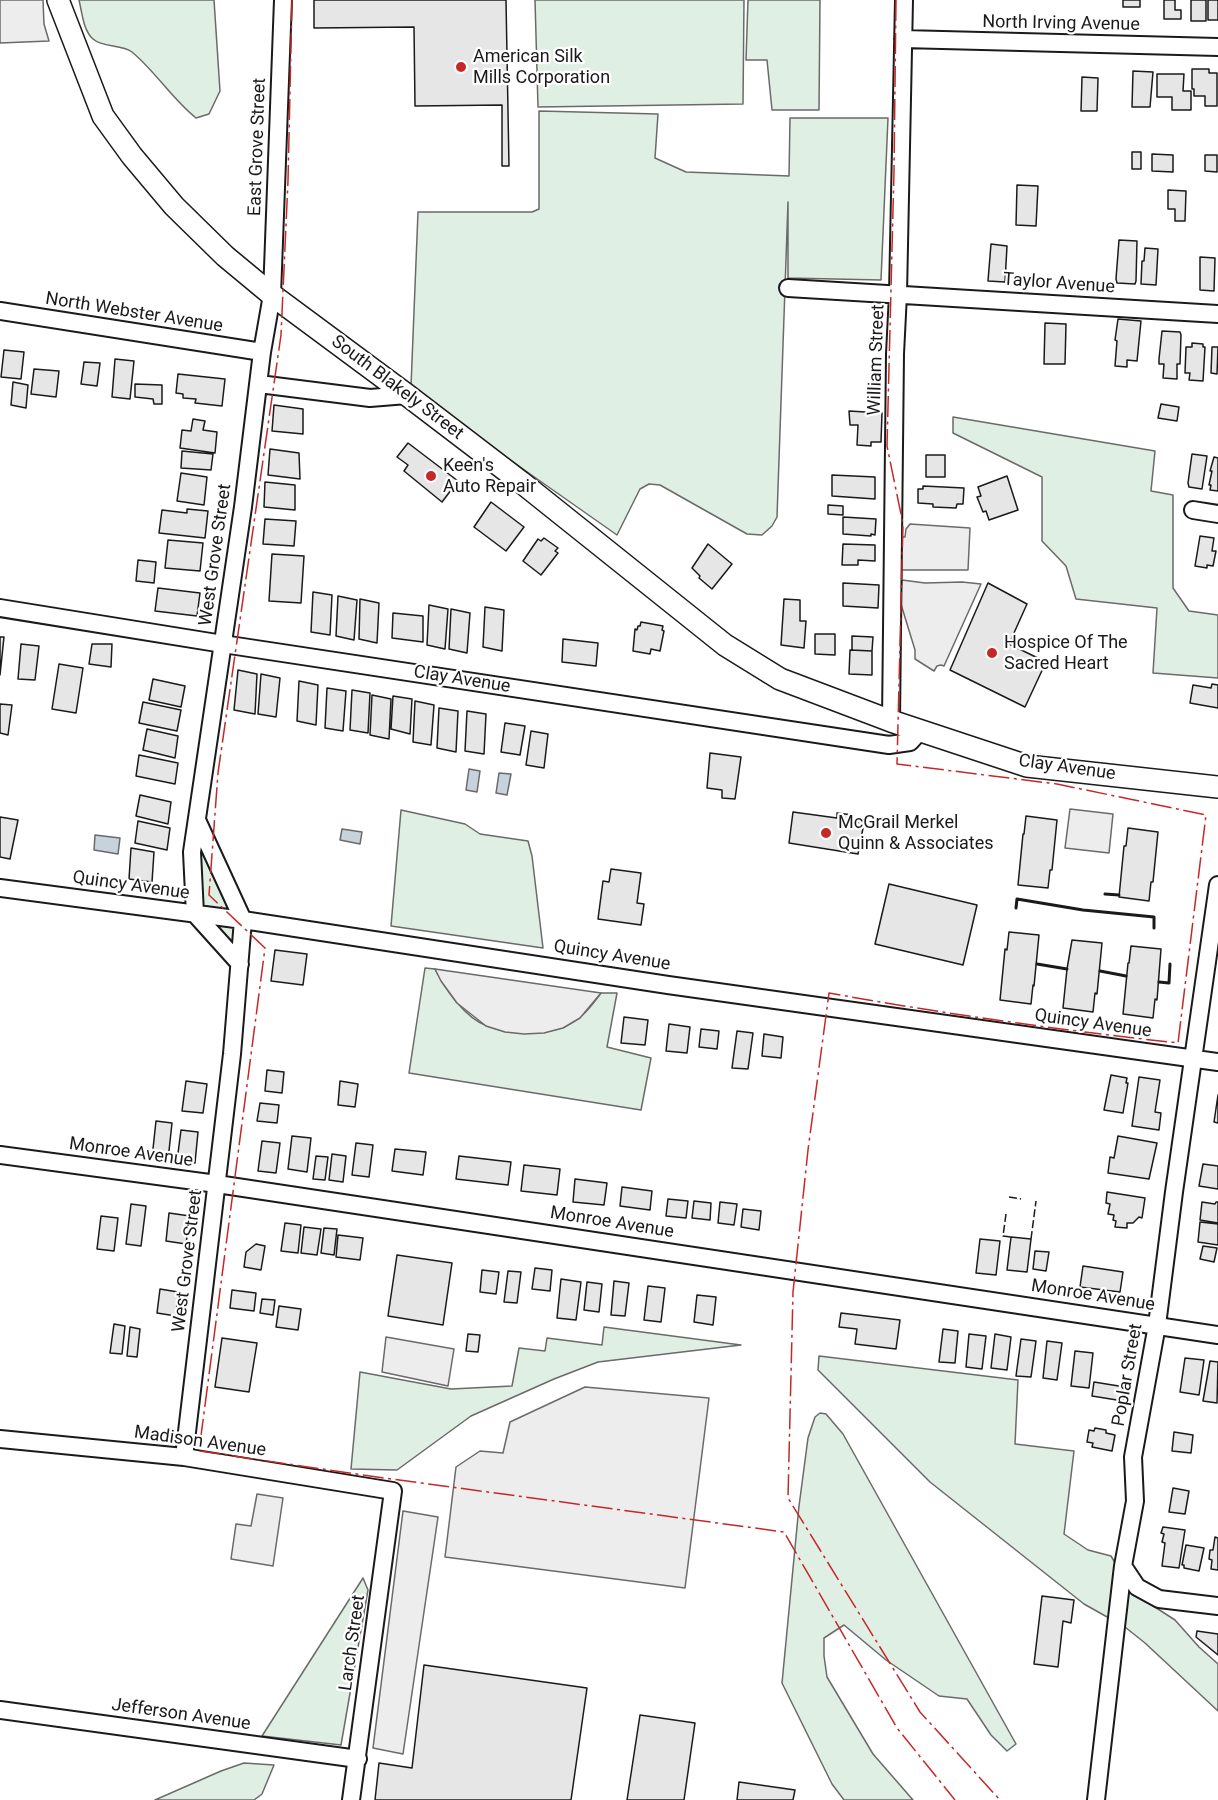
<!DOCTYPE html>
<style>
body{margin:0}
canvas{display:block;background:#fff}
</style>
<canvas width="1218" height="1800"></canvas>
<script>
const context = document.querySelector('canvas').getContext('2d');
context.lineJoin = 'round';
function paint(path, color) {
  context.fillStyle = color;
  context.fill(path, 'evenodd');
}
function stroke(path, color, width, dash) {
  context.strokeStyle = color;
  context.lineWidth = width;
  context.lineCap = dash ? 'butt' : 'round';
  context.setLineDash(dash || []);
  context.stroke(path);
}
function drawText(font, color, halo, rows, align = 'center') {
  context.font = font + ' Roboto,sans-serif';
  context.lineWidth = 4.5;
  context.setLineDash([]);
  context.textBaseline = 'middle';
  context.strokeStyle = halo;
  context.fillStyle = color;
  for (const [text, x, y, turn = 0] of rows) {
    context.save();
    context.translate(x, y);
    context.rotate((+turn || 0) * Math.PI / 180);
    context.textAlign = isNaN(turn) ? turn : align;
    if (halo) context.strokeText(text, 0, 0);
    context.fillText(text, 0, 0);
    context.restore();
  }
}
const green = new Path2D(`
 M79 0H214L220 91 209 114 196 118C172 99 156 72 132 52 121 44 103 48 93 39 83 30 82 12 79 0Z
 M535 0H744L743 104 538 107Z
 M748 0H820L819 110H772L767 60H746Z
 M539 111 658 114 655 158 686 172 789 176 790 118H888L881 280 788 278V202L777 517 772 526 762 535 747 534 660 485 649 484 640 489 617 535 513 462 411 386 418 212H532L539 209Z
 M953 417 1155 451 1151 491 1173 495V588L1189 611 1218 615V678L1153 673 1157 608 1076 599 1066 566 1042 541V477L953 433Z
 M401 810 465 824 480 834 528 841 532 856 543 948 391 926Z
 M197 820 243 920 240 964 195 914Z
 M425 968 435 969C445 989 465 1018 487 1026 514 1036 557 1037 580 1017 588 1011 595 1001 601 993H617L607 1047 651 1058 641 1110 409 1073Z
 M604 1327 741 1345 598 1362 554 1379 471 1416 397 1470 351 1469 360 1372 451 1389 512 1386 519 1348 545 1351 547 1338 602 1345Z
 M819 1356 1018 1380 1015 1444 1074 1451 1064 1534 1088 1550 1111 1556 1128 1585 1141 1598 1175 1620 1199 1647 1218 1664V1711L1145 1643 1125 1627 1084 1604 930 1482 818 1370Z
 M820 1413 826 1414 843 1434 1016 1744 1007 1751 991 1735 967 1699 939 1696 886 1660 844 1625 824 1638V1656L827 1677 873 1754 913 1800H844L832 1784 782 1683 799 1506 808 1438 815 1417Z
 M363 1578 368 1590 341 1745 262 1736Z
 M244 1763 274 1765 262 1794 254 1800H155L221 1771Z`);
paint(green, '#e0efe3');
stroke(green, '#6a6a6a', 1.5);
const parking = new Path2D(`
 M0 0H43L44 24 49 41 0 43Z
 M910 524 970 528 968 570H900L901 537H905L906 529Z
 M902 580 925 583 962 582 981 584 944 666 941 665 937 666 934 671 915 659V650L900 601Z
 M1070 809 1113 814 1109 853 1065 848Z
 M435 969 601 993 580 1018 563 1028 544 1033 524 1034 505 1032 486 1026 457 1003 441 981Z
 M386 1337 454 1349 448 1386 382 1372Z
 M585 1387 709 1398 685 1588 445 1557 456 1467 480 1451 503 1453 510 1422Z
 M257 1494 283 1498 273 1566 231 1559 236 1524 251 1526Z
 M403 1511 438 1517 403 1754 373 1748Z`);
paint(parking, '#ededed');
stroke(parking, '#6a6a6a', 1.5);
const water = new Path2D(`
 M469 769 480 771 477 792 466 790Z
 M499 773 511 774 507 795 496 793Z
 M342 829 362 832 360 844 340 840Z
 M95 835 120 838 118 854 94 850Z`);
paint(water, '#c6d2dc');
stroke(water, '#6a6a6a', 1.5);
const building = new Path2D(`
 M314 0H506L509 166H502V105L415 106 414 27 314 28Z
 M1123 0H1140V7H1123Z
 M1164 0H1175V10H1181V19H1164Z
 M1191 0H1206V21H1191Z
 M1208 0H1218V20H1208Z
 M1192 69H1209V73H1217V106H1205V96H1194V89H1192Z
 M1133 71 1153 72 1150 107H1132Z
 M1157 74H1184L1183 91H1191V110H1172V97H1157Z
 M1082 77 1098 78 1097 111H1081Z
 M1132 152H1141V169H1132Z
 M1152 154 1173 155V172L1152 171Z
 M1205 155H1217V172L1205 171Z
 M1017 185 1038 186 1036 226 1016 225Z
 M1168 190 1186 191 1185 221H1175V209H1168Z
 M1119 240 1137 241 1136 281 1135 284 1117 283 1116 279Z
 M991 244 1007 246 1005 282 988 281Z
 M1145 248 1158 249 1156 285 1141 284 1142 261H1144Z
 M1200 257 1215 258 1214 291 1200 290Z
 M1118 319 1141 321 1137 361 1127 360V367L1115 366 1117 341 1115 340Z
 M1045 323 1066 324 1065 364H1044Z
 M1162 331 1180 332 1181 335 1180 364H1177V379L1163 378 1164 364H1159V359Z
 M1192 343 1203 344V347H1205L1203 381 1189 380 1190 373H1185L1186 347H1192Z
 M1212 347H1218L1217 374 1211 373Z
 M4 350 24 352 21 379 1 377Z
 M115 359 134 361 130 399 112 397Z
 M84 362 100 363 97 386 81 384Z
 M34 369 59 371 56 397 31 394Z
 M178 374 225 379 222 406 195 403 196 399 183 398V394L176 393Z
 M13 382 28 385 26 408 11 405Z
 M135 384 162 385V404H154L153 399 135 397Z
 M1161 404 1179 407 1177 421 1158 418Z
 M274 405 303 409V434L272 431Z
 M849 411 882 413 881 442H871V446L857 445 858 425H850Z
 M193 419 205 421 203 430 217 432 215 453 180 448 182 430 191 431Z
 M408 443 458 481 442 502 404 471 408 465 397 457Z
 M270 449 299 453 300 479 268 475Z
 M182 451 213 454 211 470 181 468Z
 M1192 454 1207 456 1202 489 1189 487 1188 483Z
 M926 455H945V477H926Z
 M1214 457 1218 458V491L1210 490 1211 485H1209L1212 471H1210Z
 M181 473 207 477 204 505 177 501Z
 M832 475 875 477V499L832 496Z
 M1007 476 1018 510 989 520 986 511 983 512 977 497 981 496 978 487Z
 M265 482 295 485V510L264 507Z
 M923 486 964 488 963 504H957L956 508 933 507V504L918 503V489H923Z
 M491 502 524 527 506 551 474 527Z
 M828 505 843 506V515L828 514Z
 M187 509 208 511 205 538 159 533 162 510 187 513Z
 M843 517 876 519 875 535 871 534V536L843 534Z
 M265 519 296 521 294 546 263 544Z
 M1200 536 1214 538 1212 551H1216L1213 566 1207 565V568L1195 566Z
 M544 538 558 548 555 551 558 553 541 575 523 561 538 539 541 541Z
 M168 540 203 543 200 571 165 568Z
 M708 544 732 564 712 589 699 578 700 576 692 568Z
 M843 544 875 545V561L858 560V565H842Z
 M272 554 304 556 301 603 269 601Z
 M138 560 156 562 154 583 136 581Z
 M843 583 879 585 878 608 843 606Z
 M988 583 1027 604 1009 644 1046 662 1025 707 950 670Z
 M158 588 200 593 197 616 155 611Z
 M313 592 332 595 330 635 311 632Z
 M338 596 357 600 354 640 336 636Z
 M360 599 379 603 377 643 359 639Z
 M784 599 800 600V621H806L804 648 781 645Z
 M429 605 448 609 445 649 427 645Z
 M485 607 504 610 502 651 483 647Z
 M451 609 470 613 467 653 449 649Z
 M393 613 423 616V642L392 638Z
 M641 622 663 626 662 630 664 631 660 651 651 649 650 654 633 651 635 629 637 630 638 626H640Z
 M815 634H835V655L815 654Z
 M852 636 873 637 872 651 852 650Z
 M0 637H4L0 675Z
 M563 639 598 643 596 666 562 662Z
 M21 644 39 646 35 680 18 679Z
 M92 644H112L111 667 89 664Z
 M850 650 872 651V675L849 674Z
 M59 664 83 668 76 713 52 709Z
 M238 670 257 674 255 714 234 710Z
 M261 674 280 678 276 717 258 714Z
 M153 679 185 686 181 707 149 700Z
 M299 681 318 685 316 725 297 721Z
 M1212 684 1218 685V708L1190 703 1193 685 1211 688Z
 M327 688 346 691 343 731 325 728Z
 M352 690 370 693 368 733 350 730Z
 M372 695 391 699 389 739 370 735Z
 M393 696 412 699 410 734 391 729Z
 M415 701 434 705 431 745 413 742Z
 M143 702 181 710 177 731 139 723Z
 M0 704 12 705 8 735 0 733Z
 M439 708 458 711 456 752 437 748Z
 M467 711 486 714 484 754 465 751Z
 M505 723 525 726 520 755 501 752Z
 M147 729 178 736 175 758 143 750Z
 M531 731 548 734 544 768 526 765Z
 M710 753 741 757 735 799 722 798V790L707 788Z
 M139 755 178 763 175 784 136 776Z
 M140 795 171 802 168 824 136 816Z
 M793 812 837 818V813L853 815V822L864 823 858 854 789 843Z
 M1026 816 1057 820 1052 870H1050L1048 888 1018 885 1023 834H1024Z
 M0 817 18 820 10 859 0 857Z
 M138 821 170 828 167 850 135 843Z
 M1128 828 1158 832 1153 882H1151L1149 901 1119 897 1124 846H1126Z
 M131 848 154 852 152 882 129 879Z
 M611 869 641 873 637 903 644 904 641 925 598 919 603 881 609 882Z
 M889 884 977 905 963 965 875 944Z
 M1009 932 1039 935 1034 986 1033 985 1031 1004 1000 1000 1005 949 1007 950Z
 M1072 940 1102 943 1097 994 1095 993 1093 1012 1063 1008 1067 969Z
 M1131 946 1161 949 1157 1000 1155 999 1153 1018 1123 1014 1128 963H1129Z
 M275 950 307 954 303 985 271 981Z
 M624 1017 648 1020 645 1045 621 1043Z
 M669 1024 690 1027 687 1053 666 1051Z
 M701 1029 719 1031 717 1049 699 1047Z
 M737 1031 753 1033 748 1069 732 1068Z
 M764 1034 783 1037 781 1058 762 1056Z
 M267 1070 284 1072 282 1093 265 1091Z
 M1111 1075 1127 1078 1126 1083H1128L1123 1113 1104 1110Z
 M1139 1077 1160 1080 1155 1112 1161 1113 1159 1130 1132 1126Z
 M186 1081 207 1084 203 1113 182 1111Z
 M340 1081 358 1084 355 1107 338 1105Z
 M1218 1095V1123L1214 1122Z
 M260 1103 279 1105 277 1123 257 1121Z
 M156 1121 172 1123 168 1160 152 1158Z
 M181 1130 198 1132 195 1163 177 1161Z
 M292 1136 311 1138 307 1172 288 1169Z
 M1118 1136 1157 1143 1149 1179 1108 1173 1110 1157 1114 1158Z
 M262 1141 280 1143 276 1173 258 1171Z
 M356 1143 373 1145 369 1177 352 1175Z
 M395 1149 426 1152 423 1175 392 1171Z
 M332 1154 346 1156 343 1182 329 1180Z
 M316 1156 328 1157 325 1180 313 1179Z
 M459 1156 511 1162 508 1185 456 1179Z
 M1203 1164 1218 1166V1189L1199 1186Z
 M524 1165 560 1169 557 1195 521 1191Z
 M575 1179 607 1183 604 1205 573 1202Z
 M622 1187 652 1191 650 1210 620 1206Z
 M1107 1192 1145 1198 1142 1218 1139 1217 1133 1223H1127V1228L1115 1227 1116 1221 1113 1220 1114 1215 1108 1214 1110 1204 1106 1203Z
 M668 1199 688 1201 686 1218 666 1216Z
 M694 1201 711 1203 710 1220 692 1218Z
 M720 1202 737 1204 734 1225 718 1223Z
 M1202 1202 1215 1204 1216 1202H1218V1223L1200 1220Z
 M131 1204 146 1206 141 1246 126 1244Z
 M743 1209 761 1211 759 1230 741 1227Z
 M169 1213 190 1216 186 1244 166 1241Z
 M101 1216 118 1218 114 1251 97 1249Z
 M1200 1222 1218 1224V1245L1198 1242Z
 M285 1223 301 1225 298 1253 281 1251Z
 M304 1227 321 1229 317 1255 301 1253Z
 M324 1228 337 1229 334 1255 321 1253Z
 M338 1235 363 1238 360 1260 336 1257Z
 M1011 1237 1031 1239 1027 1272 1007 1270Z
 M980 1239 1000 1241 996 1275 976 1273Z
 M256 1244 265 1246 261 1270 244 1267 246 1252Z
 M1203 1246 1217 1248 1214 1262 1200 1259Z
 M1035 1251 1049 1252 1046 1271 1033 1269Z
 M397 1255 452 1263 443 1325 388 1316Z
 M1083 1266 1123 1272 1120 1292 1080 1287Z
 M535 1268 552 1270 550 1291 532 1289Z
 M482 1270 499 1272 496 1294 480 1292Z
 M508 1271 521 1272 517 1303 504 1302Z
 M561 1279 581 1282 576 1320 557 1318Z
 M614 1281 629 1283 625 1316 611 1315Z
 M587 1282 602 1284 599 1312 584 1310Z
 M648 1286 665 1288 661 1322 644 1320Z
 M160 1289 178 1292 176 1316 157 1313Z
 M232 1290 256 1293 254 1311 230 1308Z
 M697 1295 716 1297 713 1325 694 1322Z
 M262 1299 275 1300 273 1315 260 1313Z
 M279 1306 301 1309 298 1330 276 1327Z
 M841 1313 900 1320 896 1349 855 1344 857 1329 839 1327Z
 M114 1324 125 1326 122 1354 110 1353Z
 M130 1327 140 1329 137 1357 127 1356Z
 M943 1329 958 1331 955 1363 939 1362Z
 M468 1334 480 1335 478 1352 466 1351Z
 M969 1334 986 1336 982 1369 966 1367Z
 M995 1334 1011 1337 1007 1370 991 1368Z
 M222 1338 257 1343 249 1392 215 1387Z
 M1021 1339 1036 1341 1031 1377 1016 1376Z
 M1047 1341 1062 1343 1057 1380 1043 1378Z
 M1075 1351 1093 1353 1089 1388 1071 1386Z
 M1185 1358 1204 1360 1199 1395 1180 1392Z
 M1210 1361 1218 1362 1217 1403 1203 1401Z
 M1094 1382 1125 1387 1123 1401 1092 1396Z
 M1095 1428 1106 1430V1433L1115 1435 1112 1451 1092 1447 1093 1443 1087 1442 1089 1430 1094 1431Z
 M1174 1432 1193 1435 1191 1453 1172 1451Z
 M1173 1488 1189 1491 1185 1514 1169 1512Z
 M1163 1527 1185 1530 1179 1568 1162 1566 1165 1543 1162 1542 1164 1534 1161 1533Z
 M1215 1537 1218 1538V1570L1211 1569 1212 1560 1209 1559 1210 1550H1213Z
 M1186 1545 1204 1548 1199 1571 1184 1568V1565H1182Z
 M1042 1596 1074 1600 1071 1623 1063 1621 1058 1667 1034 1664Z
 M1197 1631 1218 1634V1655L1196 1637Z
 M424 1665 587 1688 571 1800H375L379 1763 412 1768Z
 M640 1715 695 1723 684 1800H627Z
 M739 1782 795 1790 793 1800H737Z`);
paint(building, '#e6e6e6');
stroke(building, '#1a1a1a', 1.5);
const minor = new Path2D(`
 M903 39 1218 47
 M788 288 1218 314
 M0 311 262 352
 M259 384 370 398 407 395
 M1193 510 1218 514
 M0 608 223 644 889 745 910 742 920 731
 M891 721 895 354 898 294 904 0
 M0 888 243 920 668 985 1218 1062
 M240 964 195 914 192 852 243 507 262 352 272 295 283 0
 M0 1155 217 1184 1218 1335
 M0 1439 184 1457 393 1491 351 1800
 M184 1457 232 1054 243 920 197 820
 M1123 1566 1137 1587 1159 1599 1218 1606
 M0 1710 358 1759
 M1096 1800 1123 1566 1135 1501 1133 1457 1157 1325 1174 1192 1218 885`);
const major = new Path2D(`
 M58 0 103 116 132 156 174 206 225 256 272 295 407 395 521 482 725 645 780 679 891 721 1027 766 1218 787`);
stroke(minor, '#1a1a1a', 20);
stroke(major, '#1a1a1a', 24);
stroke(minor, '#fff', 16);
stroke(major, '#fff', 21);
stroke(new Path2D(`
 M1009 1197 1021 1199
 M1006 1214 1003 1236 1011 1237
 M1031 1239 1036 1201`), '#1a1a1a', 1.5, [8, 3]);
stroke(new Path2D(`
 M1105 894 1119 895
 M1016 908 1017 899 1083 910 1154 917V928
 M1037 964 1067 969
 M1100 971 1126 976
 M1159 982 1169 983 1170 964`), '#1a1a1a', 3);
stroke(new Path2D(`
 M292 0 288 181 281 335 218 773 209 895 265 948 199 1451 377 1477 784 1532 897 1728 955 1800
 M896 0 894 171 887 446 903 524 897 764 1057 784 1206 815 1178 1043C1061 1030 945 1014 829 993L808 1150 793 1292 788 1498 920 1712 1000 1800`), '#c62828', 1.5, [21, 4.5, 3, 4.5]);
for (const [x, y, r, color] of [
 [461,67,6,"#c62828"],
 [431,476,6,"#c62828"],
 [992,653,6,"#c62828"],
 [826,833,6,"#c62828"]
]) {
  const dot = new Path2D();
  dot.arc(x, y, r, 0, 2 * Math.PI);
  context.fillStyle = color;
  context.fill(dot);
  stroke(dot, '#fff', 2);
}
drawText('18px', '#1a1a1a', '#fff', [
 ["North Irving Avenue",1061,24,1],
 ["East Grove Street",258,147,-88],
 ["Taylor Avenue",1059,284,4],
 ["North Webster Avenue",134,313,9],
 ["William Street",877,360,-88],
 ["South Blakely Street",397,388,37],
 ["West Grove Street",216,555,-82],
 ["Clay Avenue",462,680,9],
 ["Clay Avenue",1067,768,8],
 ["Quincy Avenue",131,886,8],
 ["Quincy Avenue",612,956,9],
 ["Quincy Avenue",1093,1024,8],
 ["Monroe Avenue",131,1153,8],
 ["Monroe Avenue",612,1223,9],
 ["West Grove Street",188,1261,-83],
 ["Monroe Avenue",1093,1296,9],
 ["Poplar Street",1128,1375,-80],
 ["Madison Avenue",200,1442,8],
 ["Larch Street",353,1643,-82],
 ["Jefferson Avenue",181,1715,8]
]);
drawText('18px', '#1a1a1a', '#fff', [
 ["American Silk",473,57],
 ["Mills Corporation",473,78],
 ["Keen's",443,466],
 ["Auto Repair",443,487],
 ["Hospice Of The",1004,643],
 ["Sacred Heart",1004,664],
 ["McGrail Merkel",838,823],
 ["Quinn & Associates",838,844]
], 'left');
</script>
